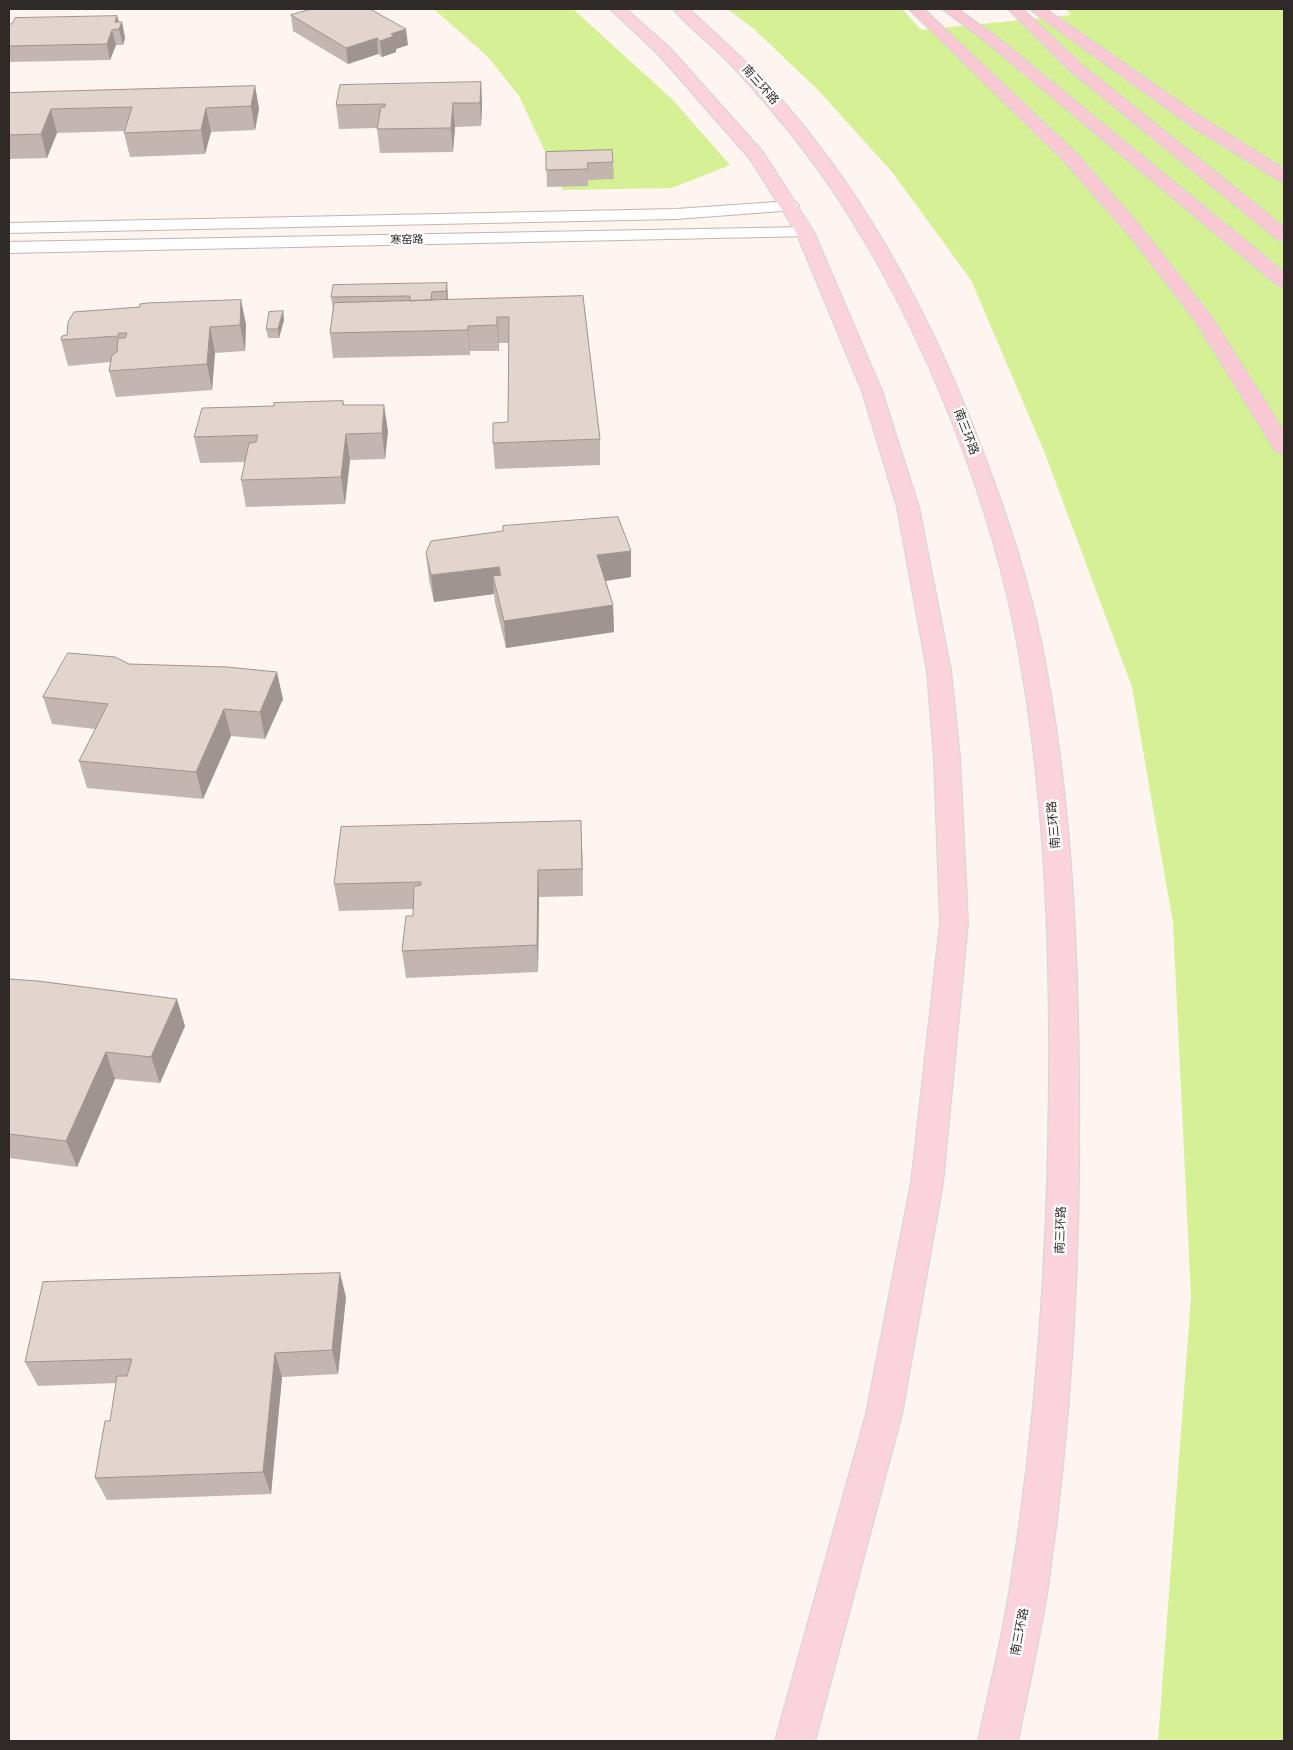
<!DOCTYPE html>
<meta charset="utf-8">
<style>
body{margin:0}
#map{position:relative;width:1293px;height:1750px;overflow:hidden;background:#fef5f0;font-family:"Noto Sans",sans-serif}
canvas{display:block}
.frame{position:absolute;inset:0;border:10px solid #2f2927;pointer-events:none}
</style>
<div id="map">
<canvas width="1293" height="1750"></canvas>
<div class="frame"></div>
</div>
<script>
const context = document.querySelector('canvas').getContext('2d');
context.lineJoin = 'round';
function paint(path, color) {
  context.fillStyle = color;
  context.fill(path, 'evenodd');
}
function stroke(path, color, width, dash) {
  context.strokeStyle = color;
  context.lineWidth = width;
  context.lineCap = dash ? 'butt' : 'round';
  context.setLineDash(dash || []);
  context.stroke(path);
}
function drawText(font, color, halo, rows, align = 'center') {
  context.font = font + ' "Noto Sans","Noto Sans SC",sans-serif';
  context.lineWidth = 5;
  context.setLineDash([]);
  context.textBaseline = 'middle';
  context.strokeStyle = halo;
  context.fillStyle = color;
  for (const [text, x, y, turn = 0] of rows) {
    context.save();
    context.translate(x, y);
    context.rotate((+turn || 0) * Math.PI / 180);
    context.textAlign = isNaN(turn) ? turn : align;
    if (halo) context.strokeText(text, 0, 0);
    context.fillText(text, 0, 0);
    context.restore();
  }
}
paint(new Path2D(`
 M434 9H573L673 100 730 165 672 188 563 190 519 96 488 57Z
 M727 9H902L921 30 1071 15 1066 9H1284V1741H1158L1191 1297 1173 923 1132 687 1044 451 971 280 892 172 819 91 754 29Z`), '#d5f095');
const tertiary = new Path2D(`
 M790 201 796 202 799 206 796 210 676 219 9 233V223L676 209Z
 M805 227 811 228 814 232 811 236 9 253V242Z`);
const trunk = new Path2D(`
 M610 9H626L670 48 763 152 814 232 882 391 919 507 951 671 960 758 968 923 943 1183 902 1414 815 1741H775L866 1414 911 1183 940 923 934 758 927 671 897 507 862 391 796 232 750 159 658 54Z
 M673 9H689C723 40 757 71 787 106 876 210 939 333 986 460 1009 520 1029 582 1042 646 1071 791 1078 940 1079 1088 1081 1255 1072 1422 1048 1587 1040 1639 1028 1690 1018 1741H978C989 1690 1002 1639 1010 1587 1037 1420 1048 1250 1049 1081 1050 936 1044 790 1018 648 993 508 930 348 856 227 821 169 779 116 732 66 714 46 690 29 673 9Z`);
const motorway = new Path2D(`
 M909 9H924L1077 154 1141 227 1211 316 1284 431V453L1276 452 1196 322 1129 235 1065 162Z
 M942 9H958L996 36 1284 272V287L1277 285 986 42Z
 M1008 9H1023L1081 64 1284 227V241L1278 240 1069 70Z
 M1029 9H1046L1203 118 1284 169V181L1278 180 1191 126Z`);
stroke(tertiary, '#c3b5ae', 2);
stroke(trunk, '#d5d4d4', 2);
stroke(motorway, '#d5d4d4', 2);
paint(tertiary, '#fff');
paint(trunk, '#fad3dc');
paint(motorway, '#f8c8d3');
paint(new Path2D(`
 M291 15 408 45 396 49V52L382 57 378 54 348 64 293 31Z
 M117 16 119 22H122L125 38 123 45H116L110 60 9 62V24Z
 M481 82 482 106 481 126 455 127 453 152 380 153 377 128 339 129 336 105Z
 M255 86 259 109 255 130 211 132 205 154 130 157 124 133 125 131 57 133 47 158 9 159V93Z
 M546 152 613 162 614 179 588 180V186L547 187Z
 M447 283 448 300 583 296 600 439V465L495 469 493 443 508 422 509 343H499V351H470V355L333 358 330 333 333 309 331 297Z
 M241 300 246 325 245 351 215 353 212 390 116 397 109 371 111 362 68 366 61 340Z
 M283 311 284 320 279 338H268L266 329Z
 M343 401 344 405 388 431 385 459 350 460 345 504 246 507 241 480 245 462 200 463 194 437 274 406Z
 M631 551V577L606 581 613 605 614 632 506 648 495 603 494 594 434 602 429 580 426 553Z
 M129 664 283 699 265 739 231 736 203 799 87 788 79 761 95 729 52 724 43 697Z
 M582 848 583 896 539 897 538 972 406 978 402 951 413 916V909L339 911 334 884Z
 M9 979 185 1026 160 1083 115 1079 77 1167 9 1158Z
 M346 1297 338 1374 282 1377 271 1494 107 1500 95 1478 110 1421 116 1383 38 1386 25 1362Z`), '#c3b6b0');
paint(new Path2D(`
 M117 16 120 28 122 22 125 38 123 45 119 29 115 22Z
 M406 29 408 45 396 49V52L382 57 380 41 391 34Z
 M112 30 116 45 110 60 107 44Z
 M377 38 378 54 348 64 346 48Z
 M481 82 482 106 481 126 480 103Z
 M255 86 259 109 255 130 251 106Z
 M453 103 455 127 453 152 451 128Z
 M206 108 211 132 205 154 201 130Z
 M51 109 57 133 47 158 41 134Z
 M447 283 448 301V309L446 291Z
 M241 300 246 325 245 351 240 325Z
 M283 311 284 320 279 338 278 329Z
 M497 317 499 343V351L497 325Z
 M468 326 470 351V355L468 330Z
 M210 327 215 353 212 390 207 364Z
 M384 405 388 431 385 459 382 433Z
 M346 434 350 460 345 504 341 477Z
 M631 551V577L598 582 597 555Z
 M499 567 501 593 493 576 494 594 434 602 431 575Z
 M613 605 614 632 506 648 504 621Z
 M277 672 283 699 265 739 260 712Z
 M224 709 231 736 203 799 196 772Z
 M581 821 582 848 583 896 582 869Z
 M538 870 539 897 538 972 537 945Z
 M177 999 185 1026 160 1083 151 1057Z
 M106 1052 115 1079 77 1167 66 1141Z
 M340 1273 346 1297 338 1374 332 1350Z
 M275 1353 282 1377 271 1494 263 1472Z`), '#9f9490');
const building = new Path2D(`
 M312 9H370L406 29 391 34 394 36 380 41 377 38 346 48 291 15Z
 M117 16 115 22H122L119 29 112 30 107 44 9 46V24H12L15 18Z
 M481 82 480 103H453L451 128 377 129 381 107H385V104L336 105 340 85Z
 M255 86 251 106 206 108 201 130 124 133 132 107 51 109 41 134 9 135V93Z
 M612 150 613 162 587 163 588 169 546 170V152Z
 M447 283 446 291 432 292 431 300 410 301V296L331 297 333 285Z
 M583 296 600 439 493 443V423L508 422 509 317H497V325L468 326V330L330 333 334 303Z
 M241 300 240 325 210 327 207 364 109 371 112 355 117 352 118 338H125L127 333H119L118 336 61 340 62 336 67 335 68 322 74 312 140 307V304L147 303Z
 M283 311 278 329H266L269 312Z
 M343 401V405H384L382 433 346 434 341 477 241 480 249 443 256 442 258 435 194 437 202 408 274 406V403Z
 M618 517 631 551 597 555 613 605 504 621 493 576 501 575 499 567 431 575 426 553 431 541 503 531V526Z
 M68 653 115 657 129 664 227 667 277 672 260 712 224 709 196 772 79 761 108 704 43 697Z
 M581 821 582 869 538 870 537 945 402 951 406 916H413L414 886 421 885V882L334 884 341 827Z
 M9 979 38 981 177 999 151 1057 106 1052 66 1141 9 1134Z
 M340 1273 332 1350 275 1353 263 1472 95 1478 105 1421H110L117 1376H127L132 1359 25 1362 43 1282Z`);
paint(building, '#e3d4cd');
stroke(building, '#9f9490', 1);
drawText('11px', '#2f2927', '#fff', [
 ["寒窑路",407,240,-1]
]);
drawText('12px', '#2f2927', '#fff', [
 ["南三环路",760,85,48],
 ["南三环路",966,432,69],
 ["南三环路",1054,825,-95],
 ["南三环路",1061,1230,-88],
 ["南三环路",1020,1632,-79]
]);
</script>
